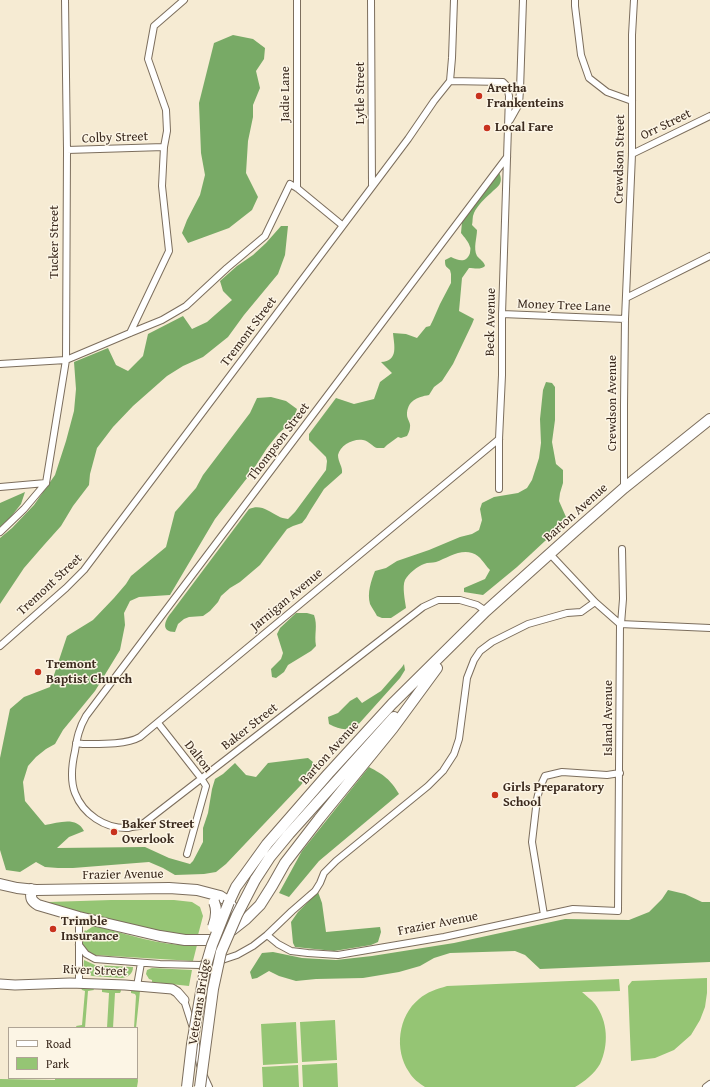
<!DOCTYPE html>
<style>
body{margin:0}
#map{position:relative;width:710px;height:1087px;overflow:hidden;background:#f6ebd3;font-family:"Gentium Book Plus",serif}
canvas{display:block}
.legend{position:absolute;left:8px;top:1027px;width:130px;height:52px;box-sizing:border-box;background:#fcf5e5;border:1px solid #afa495;margin:0;padding:5px 7px;list-style:none;font-size:12px;color:#3b2a1e}
.legend li{display:flex;align-items:center;gap:8px;height:20px}
.legend b{width:20px;border:1px solid #afa495}
</style>
<div id="map">
<canvas width="710" height="1087"></canvas>
<ul class="legend">
<li><b style="height:5px;background:#fff"></b>Road</li>
<li><b style="height:11px;background:#95c574"></b>Park</li>
</ul>
</div>
<script>
const context = document.querySelector('canvas').getContext('2d');
context.lineJoin = 'round';
function paint(path, color) {
  context.fillStyle = color;
  context.fill(path, 'evenodd');
}
function stroke(path, color, width, dash) {
  context.strokeStyle = color;
  context.lineWidth = width;
  context.lineCap = dash ? 'butt' : 'round';
  context.setLineDash(dash || []);
  context.stroke(path);
}
function drawText(font, color, halo, rows, align = 'center') {
  context.font = font + ' "Gentium Book Plus",serif';
  context.lineWidth = 3;
  context.setLineDash([]);
  context.textBaseline = 'middle';
  context.strokeStyle = halo;
  context.fillStyle = color;
  for (const [text, x, y, turn = 0] of rows) {
    context.save();
    context.translate(x, y);
    context.rotate((+turn || 0) * Math.PI / 180);
    context.textAlign = isNaN(turn) ? turn : align;
    if (halo) context.strokeText(text, 0, 0);
    context.fillText(text, 0, 0);
    context.restore();
  }
}
paint(new Path2D(`
 M111 900H174L192 902 200 907 203 916 198 935 183 936 170 934 48 905V903L49 902Z
 M92 927H99C130 935 165 947 197 945L193 961 94 955C83 950 79 941 85 930L86 931Z
 M84 960 95 965 132 967H133C133 974 128 977 122 978L92 976C84 973 83 968 84 960Z
 M152 968 192 970 189 986 152 982V980L149 979 146 974 147 970Z
 M707 978V993L705 1007 700 1020 691 1035 674 1050 655 1058 631 1061 628 986 632 981Z
 M619 979 620 991 582 992C586 996 591 999 595 1004 608 1021 609 1045 600 1064 595 1073 584 1082 575 1087H425C419 1083 413 1079 409 1072 394 1050 398 1016 419 999 427 992 437 989 447 986Z
 M81 988H93L94 990 88 991 85 1028H77L76 1026 82 1025 85 991 82 990Z
 M102 988 120 989 121 991 120 993H115L113 1028H107L109 993 102 992Z
 M131 990 140 991 136 1028H134L136 996 135 994 131 993Z
 M335 1020 337 1060 302 1062 300 1022Z
 M296 1022 298 1063 263 1065 261 1024Z
 M337 1063 338 1087H303L302 1065Z
 M298 1065 299 1087H263L262 1067Z
 M137 1074 138 1081 137 1087H0V1079L55 1080V1078H137Z`), '#95c574');
paint(new Path2D(`
 M233 35 253 39 265 48 264 59 256 71 260 88 253 105V117L248 141 246 173 258 197 252 210 229 228 188 243 182 233 187 220 200 195 205 175 201 153 199 103 214 43Z
 M499 172C504 184 498 186 491 193 485 198 477 206 474 213 472 217 473 221 472 225L477 230C477 238 473 248 477 256 480 260 484 261 485 266 481 270 474 268 469 268L462 278 459 311 474 319 472 324 453 364 442 381 434 387 429 395C417 397 407 401 407 415 407 419 411 423 410 427 410 430 408 434 407 436L401 438 398 437 387 445 384 448C381 448 379 448 377 448 373 447 369 441 363 440 354 438 340 445 338 455 338 462 343 467 342 473L324 489 310 511 306 518 302 523 293 526 287 529 260 565 240 582 230 588 221 596 218 602 210 611 203 616 189 617 184 619 178 624 175 632C160 632 165 620 171 613L249 509C261 504 268 511 278 516 281 518 284 518 288 519L295 512 326 470 327 461 326 457 309 440V434L336 398 354 404 374 399 380 382 392 373 381 362C399 361 394 345 393 333L406 334 417 338 426 327 430 326 433 320 440 304 451 283V274L450 270C446 266 445 267 445 260L451 257C458 260 466 264 470 253 470 252 471 248 470 247 469 242 464 237 461 233L462 222Z
 M281 226H288L285 255 278 274 244 315 228 337 203 357 183 366 167 376 133 406 113 427 97 448 90 474 89 485 73 506 61 526 44 545 24 568 0 604V538L12 528 34 505 55 475 66 441 74 411 76 389 74 362 108 348 116 365 128 371 143 356 148 334 183 316 192 329 207 322 232 300 223 291 220 281 237 266 253 255 266 243Z
 M546 382 552 383 555 387V420L552 442 556 464 563 470V483L560 493 559 501 566 517 564 526 558 532 545 541 517 567 483 595 464 592V588L485 579 490 570C484 564 481 556 472 553 460 549 447 558 436 562 432 563 428 562 424 564 418 566 408 574 405 580 402 586 405 601 406 608L391 618H382L377 616C375 612 372 608 370 604 367 593 371 581 375 571L386 568 397 561 429 550 460 537 472 534 479 530 482 520 480 509 482 503 494 497 518 493 527 488 532 480 539 458 541 443 540 419 543 390Z
 M271 397 286 401 297 409 293 421 279 433 267 448 251 473 215 519 170 595 139 597 130 601 124 613 125 625 120 650 95 691 63 730 55 744 46 749 36 757 28 766 23 782 25 801 45 825C59 823 76 816 84 831L69 837 57 848 145 847 169 858 190 864 193 861 203 842V828L208 813 212 789 215 779 223 774 235 763 246 775 256 777 268 763 308 758 313 762 309 774 301 785 226 864 216 872 204 874 175 875 163 868 149 862 73 868H58L45 867 36 862 20 872 6 870 0 850V758L10 709 24 697 50 687 67 636 93 620 114 598 126 584 131 576 166 547 175 512 196 488 203 475 250 413 257 398Z
 M25 492 21 504 10 518 0 527V503Z
 M296 613H307L314 615C318 626 314 634 316 646L311 651 288 665 284 672 276 678 272 677 271 669 281 659 283 653 277 634 280 628Z
 M404 664 405 670 400 678 356 727C345 731 339 729 329 724L328 717 338 713 350 701 357 697 362 703 381 691 402 667Z
 M369 767C384 775 390 779 399 794L319 861 289 897 279 893 302 851Z
 M668 890 685 894 702 902H710V962L540 969 525 955 515 951 450 953 434 958 420 966 399 972 363 978 316 979 296 981 279 976 269 971 257 978 252 979 250 972 262 953 273 952 302 958 336 960 372 956 454 943 565 919 629 920 649 912 662 899Z
 M318 892 322 903 326 932 380 927 381 932 378 942 371 945 334 951 295 947 293 943 291 922 298 912Z`), '#78aa66');
const street = new Path2D(`
 M371 0 372 185
 M575 0V6L581 55 589 78 607 92 632 101
 M450 81 503 82 507 86 509 96 502 314V375L499 439V489
 M510 120 519 104 520 90 523 0
 M67 150 164 147
 M632 154 710 116
 M297 188V0
 M626 298 710 256
 M502 314 625 319
 M130 333 169 251 162 186 164 147 167 131 166 110 148 59 154 26 184 0
 M0 364 66 360 130 333 162 320 186 306 227 268 265 236 290 184 297 188 342 225
 M46 483 66 360 67 150 65 0
 M0 487 46 483
 M624 488V405L625 319 632 154V35L634 0
 M0 532 24 509 46 483
 M486 611 477 605 460 600H438L423 607 140 826C136 826 132 827 128 828 105 829 83 814 75 793 70 780 72 764 75 751 77 738 79 728 86 716L507 157
 M620 624 710 628
 M621 624 623 599 622 549
 M0 646 66 588 84 570 408 139 434 101 450 81 452 58 454 0
 M158 723 201 778 206 786 187 854
 M76 743 83 744C99 744 126 745 140 737L499 439
 M544 915 532 842 537 799 540 787 545 776 562 772 607 775 620 773
 M79 917V983
 M267 935 278 944 291 951 308 953 338 955 444 937 573 909 618 911 620 624 595 602 550 554
 M79 945 86 954 95 959 160 964 200 965 219 961 237 955 253 946 267 935 292 911 315 891 320 883 324 873 336 861 428 786 443 771 454 754 459 739 467 678 474 660 480 651 492 642 528 624 567 613 581 612 595 602
 M137 986 141 963
 M184 1000 193 1028
 M195 1039 200 1065
 M203 1074 209 1087
 M706 1087 710 1084`);
const secondary = new Path2D(`
 M0 984 15 985 70 983 125 985 172 989 177 992 184 1000`);
const primary = new Path2D(`
 M255 880 270 857 289 834 394 717
 M0 884 17 888 36 890 169 888 197 890 220 896 229 902 237 915
 M31 889C31 898 30 900 38 905L79 917 160 936 185 940H212L232 930 246 919 260 905 272 886 285 863 319 819 393 728 437 668
 M229 902 236 887 267 844 328 774 392 704 486 611 574 532 624 488 710 419`);
stroke(street, '#7c6e5d', 8);
stroke(secondary, '#7c6e5d', 11);
stroke(primary, '#7c6e5d', 12);
stroke(street, '#fff', 6);
stroke(secondary, '#fff', 9);
stroke(primary, '#fff', 10);
const primaryBridge = new Path2D(`
 M213 927C216 919 218 911 214 902
 M187 1087 192 1044 205 969 212 945 229 902
 M200 1087 213 989 221 952 237 915 255 880`);
stroke(primaryBridge, '#7c6e5d', 12, []);
stroke(primaryBridge, '#fff', 10);
for (const [x, y, r, color] of [
 [479,96,4,"#c8321e"],
 [487,128,4,"#c8321e"],
 [38,672,4,"#c8321e"],
 [495,795,4,"#c8321e"],
 [114,832,4,"#c8321e"],
 [53,929,4,"#c8321e"]
]) {
  const dot = new Path2D();
  dot.arc(x, y, r, 0, 2 * Math.PI);
  context.fillStyle = color;
  context.fill(dot);
  stroke(dot, '#fcf5e5', 1.5);
}
drawText('bold 13px', '#3b2a1e', '#fcf5e5', [
 ["Aretha",487,89],
 ["Frankenteins",487,104],
 ["Local Fare",495,128],
 ["Tremont",46,665],
 ["Baptist Church",46,680],
 ["Girls Preparatory",503,788],
 ["School",503,803],
 ["Baker Street",122,825],
 ["Overlook",122,840],
 ["Trimble",61,922],
 ["Insurance",61,937]
], 'left');
drawText('13px', '#3b2a1e', '#fcf5e5', [
 ["Lytle Street",361,93,-90],
 ["Jadie Lane",286,94,-90],
 ["Orr Street",666,125,-26],
 ["Colby Street",115,138,-2],
 ["Crewdson Street",620,159,-89],
 ["Tucker Street",55,242,-90],
 ["Money Tree Lane",564,306,2],
 ["Beck Avenue",491,322,-89],
 ["Tremont Street",249,332,-53],
 ["Crewdson Avenue",613,403,-90],
 ["Thompson Street",279,442,-53],
 ["Barton Avenue",576,513,-42],
 ["Tremont Street",50,585,-43],
 ["Jarnigan Avenue",287,600,-40],
 ["Island Avenue",609,718,-90],
 ["Baker Street",250,727,-38],
 ["Barton Avenue",330,753,-48],
 ["Dalton",198,757,52],
 ["Frazier Avenue",123,875,-1],
 ["Frazier Avenue",438,924,-11],
 ["River Street",95,971,2],
 ["Veterans Bridge",200,1002,-81]
]);
</script>
